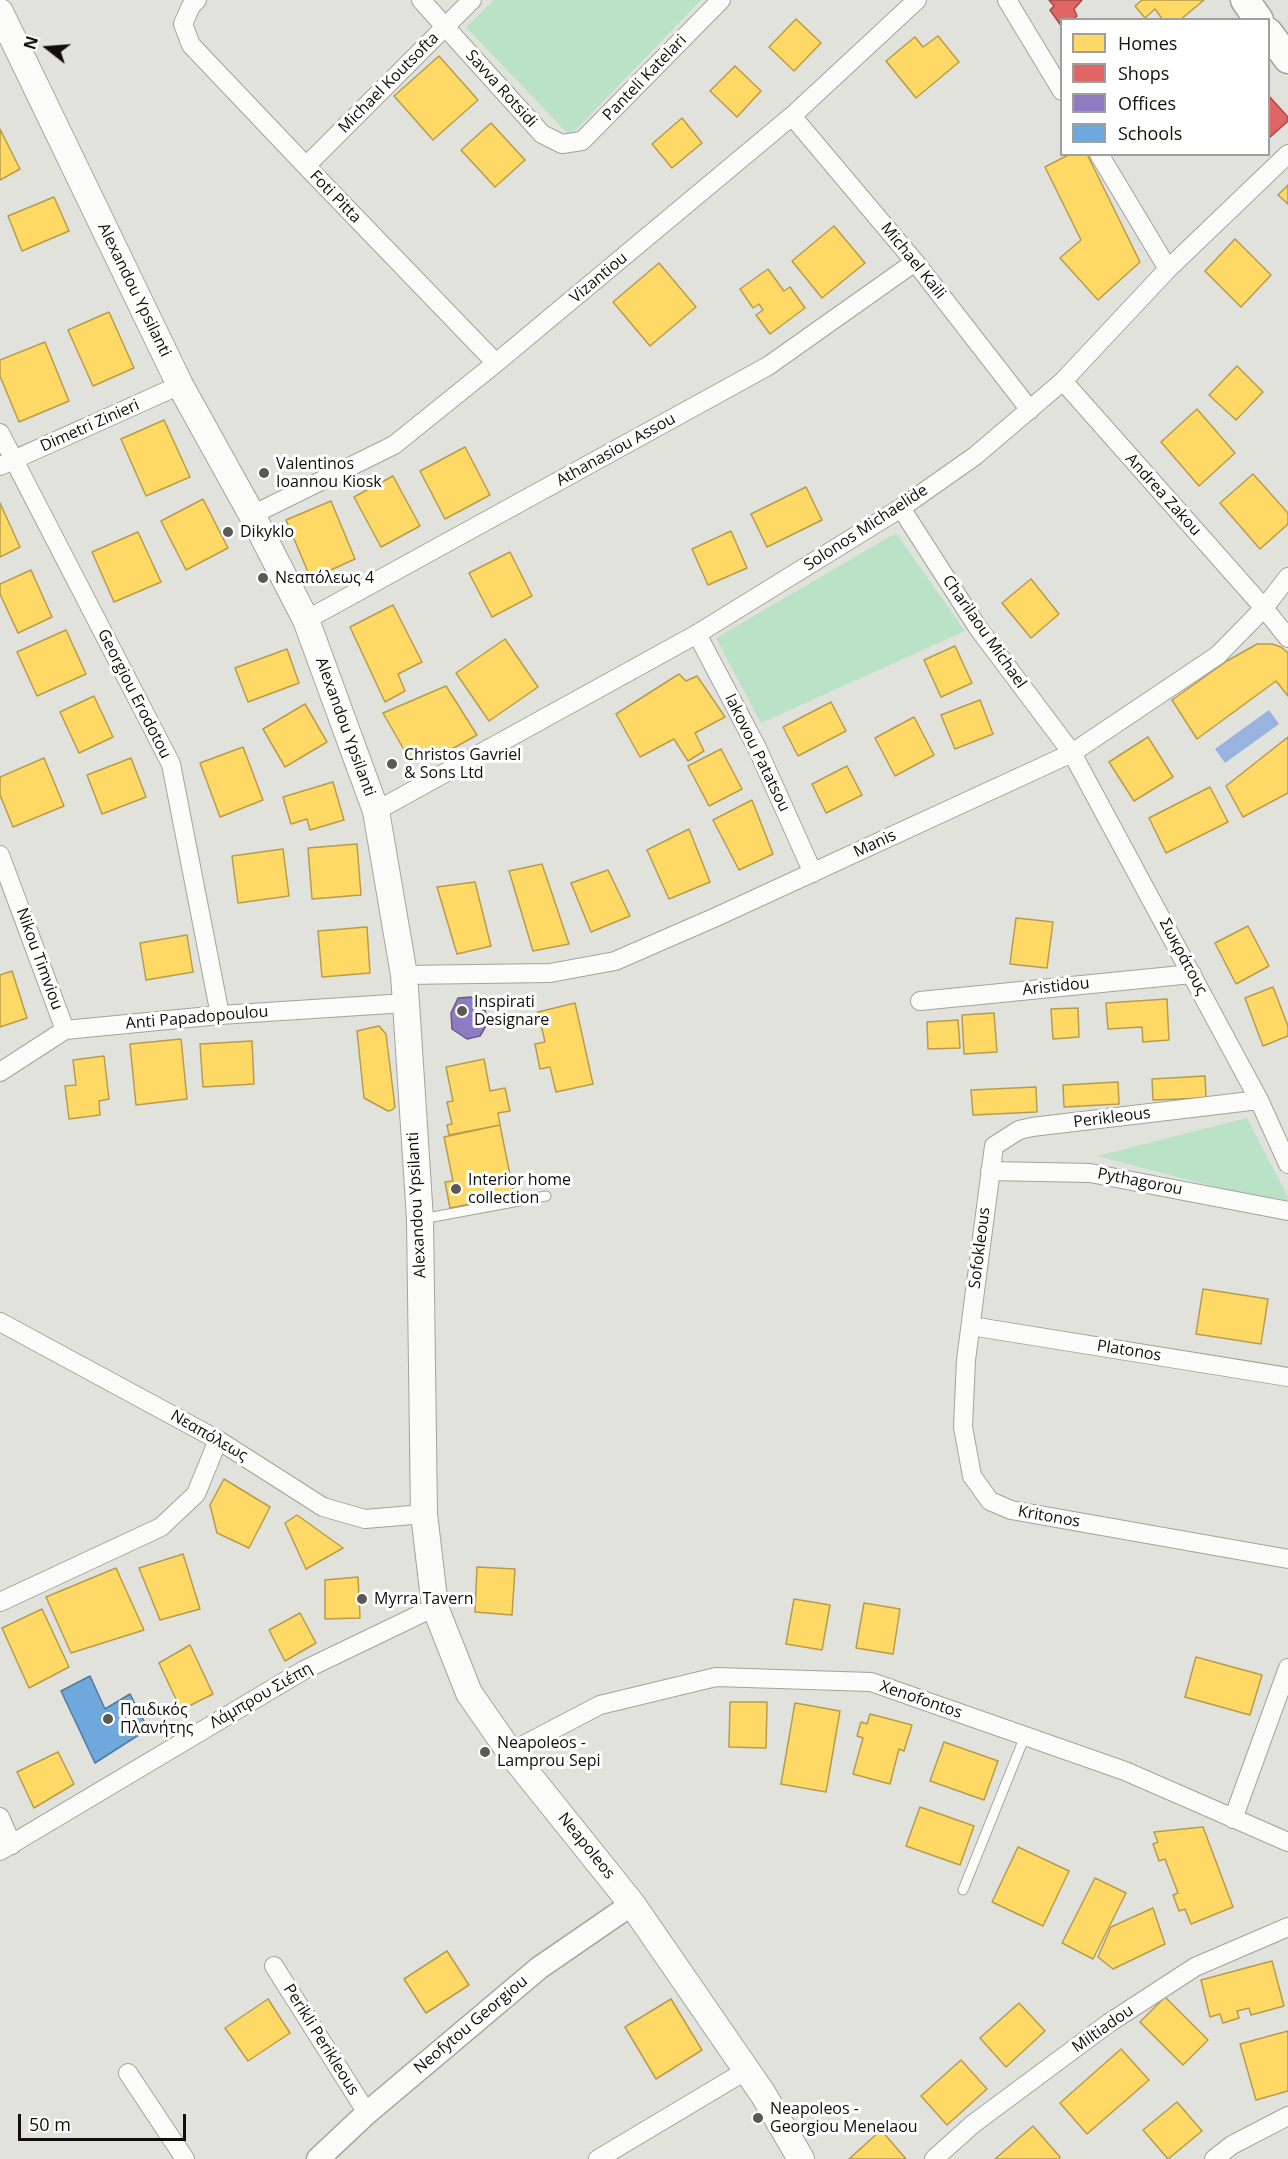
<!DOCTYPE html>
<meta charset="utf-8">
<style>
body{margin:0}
#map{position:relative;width:1288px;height:2159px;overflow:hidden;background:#e2e2dc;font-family:"Open Sans",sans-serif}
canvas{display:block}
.legend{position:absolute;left:1060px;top:18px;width:210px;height:138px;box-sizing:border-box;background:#fff;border:2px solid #9f9f9d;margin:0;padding:8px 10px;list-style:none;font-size:18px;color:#100f0b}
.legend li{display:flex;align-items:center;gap:12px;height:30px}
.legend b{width:30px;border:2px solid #9f9f9d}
.north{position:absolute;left:18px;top:18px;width:60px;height:60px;-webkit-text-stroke:4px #fff;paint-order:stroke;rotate:287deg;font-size:16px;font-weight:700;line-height:24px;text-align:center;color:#100f0b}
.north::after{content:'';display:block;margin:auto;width:21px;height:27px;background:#100f0b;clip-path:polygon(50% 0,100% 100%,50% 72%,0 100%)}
.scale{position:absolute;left:18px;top:2114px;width:168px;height:27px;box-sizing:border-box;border:3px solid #100f0b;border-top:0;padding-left:8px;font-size:18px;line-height:21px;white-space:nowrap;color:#100f0b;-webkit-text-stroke:4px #fff;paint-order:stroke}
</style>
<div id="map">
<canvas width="1288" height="2159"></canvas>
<ul class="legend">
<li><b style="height:16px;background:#ffd966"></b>Homes</li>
<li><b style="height:16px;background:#e06666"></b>Shops</li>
<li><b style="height:16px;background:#8e7cc3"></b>Offices</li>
<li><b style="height:16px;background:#6fa8dc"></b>Schools</li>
</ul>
<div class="north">N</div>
<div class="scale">50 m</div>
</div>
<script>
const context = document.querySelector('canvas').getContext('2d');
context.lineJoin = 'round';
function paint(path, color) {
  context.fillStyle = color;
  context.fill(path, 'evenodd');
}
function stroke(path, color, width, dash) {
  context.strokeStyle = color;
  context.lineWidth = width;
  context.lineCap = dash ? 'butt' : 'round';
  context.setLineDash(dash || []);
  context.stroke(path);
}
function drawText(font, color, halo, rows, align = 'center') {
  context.font = font + ' "Open Sans",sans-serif';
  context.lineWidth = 6;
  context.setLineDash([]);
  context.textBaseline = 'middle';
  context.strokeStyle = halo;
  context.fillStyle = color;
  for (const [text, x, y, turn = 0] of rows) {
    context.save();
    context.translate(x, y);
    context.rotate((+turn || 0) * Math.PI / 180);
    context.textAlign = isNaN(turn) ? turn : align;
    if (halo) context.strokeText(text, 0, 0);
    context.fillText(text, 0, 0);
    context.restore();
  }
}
paint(new Path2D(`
 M494 0H701L570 136 466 27Z
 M896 533 965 631 761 723 716 638Z
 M1247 1118 1288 1197V1206L1097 1156Z`), '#bae2c7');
paint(new Path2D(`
 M1269 710 1279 724 1225 763 1215 749Z`), '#98b3e0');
const homes = new Path2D(`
 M1142 0H1204L1180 20H1163L1155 9 1145 18 1135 6Z
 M796 19 821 43 794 71 769 47Z
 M938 36 959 62 916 98 886 61 915 37 923 47Z
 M439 56 478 100 433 140 394 96Z
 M735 66 761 91 737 117 710 91Z
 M682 118 702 143 672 168 652 144Z
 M491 123 525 160 495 187 461 150Z
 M0 129 20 169 0 180Z
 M1070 154H1087L1140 262 1098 300 1060 258 1081 240 1045 167Z
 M1288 185V204L1278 195Z
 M54 197 69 231 22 251 8 216Z
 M834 226 865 263 822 298 792 261Z
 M1235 239 1271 275 1241 307 1205 271Z
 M659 263 696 307 650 346 613 302Z
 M768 269 784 291 790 287 805 308 770 334 756 315 763 310 759 304 753 308 740 289Z
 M109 312 134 368 93 386 68 330Z
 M45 342 69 401 19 422 0 376V360Z
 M1237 366 1263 392 1236 420 1209 395Z
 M1197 409 1235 453 1199 486 1161 442Z
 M164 420 190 477 146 496 121 439Z
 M465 447 490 495 445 519 420 471Z
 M1253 474 1288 513V524L1260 549 1220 503Z
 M393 476 420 526 381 547 354 497Z
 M806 487 822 520 767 547 751 514Z
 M203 499 228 548 186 570 161 521Z
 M331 501 355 559 311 579 286 520Z
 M0 503 20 547 0 557Z
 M731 531 747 568 708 585 692 549Z
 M138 532 161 582 114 602 92 552Z
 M510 552 532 596 492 617 469 573Z
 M31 570 52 617 18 633 0 594V584Z
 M1031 579 1059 614 1031 638 1002 603Z
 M393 605 422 662 398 674 405 691 385 702 350 627Z
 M66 630 86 674 37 696 17 652Z
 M505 639 538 687 489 721 456 673Z
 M1257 644H1272L1281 647 1288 653V696L1276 681 1197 739 1172 700 1227 661Z
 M955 646 972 683 941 697 924 660Z
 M287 649 299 683 248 702 235 668Z
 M679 674 686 681 697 676 725 717 695 733 704 751 688 761 674 739 640 757 616 714Z
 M446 686 477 735 432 760 418 759 407 755 383 713Z
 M94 696 113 737 79 753 60 712Z
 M980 700 993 734 955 749 941 715Z
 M831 702 846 731 798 756 783 727Z
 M305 704 327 742 285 767 263 729Z
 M914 717 934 755 895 776 875 738Z
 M1148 737 1173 777 1134 801 1109 762Z
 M1288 737V793L1243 817 1226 786Z
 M243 747 263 800 220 817 200 763Z
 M721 749 742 789 709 806 688 766Z
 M44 758 64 806 13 827 0 795V777Z
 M131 758 146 797 102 814 87 775Z
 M847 766 862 795 826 813 812 784Z
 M333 782 344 820 310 830 307 819 291 824 283 797Z
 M1210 787 1228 822 1166 853 1149 818Z
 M752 800 773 854 739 870 713 820Z
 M689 829 710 882 669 899 647 850Z
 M357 844 361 895 312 899 308 848Z
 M283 849 289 896 238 903 232 856Z
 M542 864 569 944 533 951 509 871Z
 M608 870 630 916 591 932 571 883Z
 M475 882 491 946 457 954 437 887Z
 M1016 918 1053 922 1047 968 1010 964Z
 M1248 926 1269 966 1236 984 1215 943Z
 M367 927 370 973 322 977 318 931Z
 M187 935 193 972 146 980 140 943Z
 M12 971 27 1018 0 1027V975Z
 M1273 987 1288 1026V1036L1263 1046 1245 998Z
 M1167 999 1169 1040 1143 1042 1142 1027 1108 1029 1106 1003Z
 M575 1003 593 1084 556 1092 550 1067 540 1069 535 1044 545 1042 538 1012Z
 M1078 1008 1079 1037 1053 1039 1051 1009Z
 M994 1013 997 1052 964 1054 962 1015Z
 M958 1020 960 1048 928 1049 927 1022Z
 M379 1026 386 1034 395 1107 392 1110 388 1111 364 1098 357 1031Z
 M181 1039 187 1099 136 1105 130 1044Z
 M252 1041 254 1084 203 1087 200 1044Z
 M104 1056 109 1099 99 1101 100 1115 69 1119 65 1086 76 1085 73 1060Z
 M484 1059 490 1091 505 1088 510 1111 498 1113 500 1125 449 1135 447 1125 452 1124 447 1102 453 1101 446 1067Z
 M1205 1076 1206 1098 1153 1100 1152 1079Z
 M1118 1082 1119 1104 1064 1107 1063 1085Z
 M1036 1087 1037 1112 973 1115 971 1090Z
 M500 1125 514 1195 450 1208 445 1182 453 1181 444 1137Z
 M1203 1289 1268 1299 1261 1344 1196 1334Z
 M224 1479 270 1507 249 1548 217 1533 210 1505Z
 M297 1515 343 1548 306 1569 285 1523Z
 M183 1554 200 1609 160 1620 139 1568Z
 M477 1567 515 1569 512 1615 475 1612Z
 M116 1568 144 1630 71 1653 46 1597Z
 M358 1577 360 1618 325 1619V1580Z
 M794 1599 830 1605 822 1650 786 1644Z
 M864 1603 900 1609 893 1654 856 1648Z
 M42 1609 69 1667 29 1688 2 1628Z
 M300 1613 316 1643 285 1661 269 1630Z
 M190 1645 213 1694 181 1710 159 1663Z
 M1196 1657 1262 1675 1250 1715 1185 1697Z
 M730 1702H767L766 1748 729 1747Z
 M795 1703 840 1711 826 1792 781 1784Z
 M870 1714 912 1725 904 1751 899 1749 890 1784 853 1774 863 1738 857 1736 861 1722 867 1724Z
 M944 1742 998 1761 984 1800 930 1781Z
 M58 1752 74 1784 34 1808 17 1772Z
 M920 1807 974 1826 960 1865 906 1846Z
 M1203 1827 1233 1907 1191 1924 1185 1909 1179 1911 1173 1895 1178 1893 1165 1859 1159 1861 1153 1844 1158 1842 1154 1832Z
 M1018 1847 1069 1871 1043 1926 992 1902Z
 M1095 1878 1126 1893 1093 1959 1062 1943Z
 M1153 1908 1165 1944 1113 1969 1098 1957 1111 1927Z
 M447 1951 469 1985 426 2013 404 1979Z
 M1272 1961 1284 2006 1251 2015 1249 2008 1237 2011 1239 2018 1223 2023 1220 2014 1210 2017 1201 1980Z
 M1165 1997 1208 2040 1183 2065 1140 2022Z
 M268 1999 290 2033 248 2061 225 2028Z
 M671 1999 702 2050 656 2079 625 2027Z
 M1019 2003 1045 2031 1006 2067 980 2038Z
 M1288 2031V2091L1256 2100 1240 2044Z
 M1121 2049 1149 2080 1087 2134 1060 2103Z
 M961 2060 987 2089 947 2125 921 2096Z
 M1177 2102 1202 2131 1168 2159 1143 2130Z
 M1033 2126 1060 2157 1059 2159H995Z
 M881 2130 906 2159H849Z`);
paint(homes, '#ffd966');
stroke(homes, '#b79c4b', 1.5);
const shops = new Path2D(`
 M1049 0H1082L1074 9 1077 16 1072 20H1062V27L1050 10 1054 6Z
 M1268 95 1288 117V121L1268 139Z`);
paint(shops, '#e06666');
stroke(shops, '#a24c4b', 1.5);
const offices = new Path2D(`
 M471 997 485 1007 487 1024 480 1036 467 1039 452 1029 451 1013 458 998Z`);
paint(offices, '#8e7cc3');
stroke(offices, '#685b8c', 1.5);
const schools = new Path2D(`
 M90 1676 105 1709 130 1694 148 1729 95 1763 61 1691Z`);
paint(schools, '#6fa8dc');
stroke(schools, '#527a9d', 1.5);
const service = new Path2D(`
 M422 1219 546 1196
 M963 1890 1025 1736`);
const minor = new Path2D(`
 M197 0 191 6 183 24 191 45 306 166 496 363
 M421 0 542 134 562 144 582 141 721 0
 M1007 0 1062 91
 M792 116 915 262 1030 410
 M1099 154 1168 269
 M306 166 472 0
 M1063 381 1264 608 1288 638
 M0 433 171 764 220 1015
 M0 466 180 385
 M901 508 978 628 1072 753 1259 1100 1288 1164
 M252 515 394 445 496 363 792 116 917 0
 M306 620 768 366 915 262
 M697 634 757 748 813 873
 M376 811 697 634 901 508 975 456 1063 381 1168 269 1288 154
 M0 855 65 1030
 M404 975 550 973 615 961 716 917 1072 753 1218 655 1264 608 1288 577
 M920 1001 1192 974
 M0 1072 65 1030 220 1015 406 1003
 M1259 1100 1032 1127 1019 1130 994 1146 966 1360 963 1427 972 1476 990 1501 1011 1510 1288 1559
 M990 1171 1090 1173 1288 1211
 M0 1322 218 1440 323 1507 365 1519 424 1514
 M971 1326 1288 1377
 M0 1602 161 1527 196 1494 218 1440
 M510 1752 600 1705 716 1677 871 1682 1125 1771 1288 1842
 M0 1817 12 1845
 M1233 1819 1288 1668
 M0 1851 304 1670 435 1607
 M274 1966 367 2113
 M128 2073 185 2159
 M598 2159 747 2070
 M934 2159 973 2124 1109 2023 1195 1967 1288 1927
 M1214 2159 1232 2145 1288 2116`);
const tertiary = new Path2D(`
 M318 2159 367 2113 539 1968 632 1904`);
const secondary = new Path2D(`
 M0 12 180 385 252 515 306 620 376 811 404 975 406 1003 420 1219 424 1514 435 1607 469 1693 510 1752 632 1904 763 2094 801 2159`);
const primary = new Path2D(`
 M1245 0 1259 20
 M1268 32 1288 59`);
stroke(service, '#a3a39e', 11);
stroke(minor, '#a3a39e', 20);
stroke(tertiary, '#a3a39e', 25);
stroke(secondary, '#a3a39e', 28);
stroke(primary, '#a3a39e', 31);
stroke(service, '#fbfbfa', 9);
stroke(minor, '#fbfbfa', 18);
stroke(tertiary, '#fbfbfa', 22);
stroke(secondary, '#fbfbfa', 26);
stroke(primary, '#fbfbfa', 28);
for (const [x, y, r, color] of [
 [264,473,6,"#5a5954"],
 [228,532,6,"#5a5954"],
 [263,578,6,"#5a5954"],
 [392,764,6,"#5a5954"],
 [462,1011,6,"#5a5954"],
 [456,1189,6,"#5a5954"],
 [362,1599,6,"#5a5954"],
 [108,1719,6,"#5a5954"],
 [485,1752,6,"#5a5954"],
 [758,2118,6,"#5a5954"]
]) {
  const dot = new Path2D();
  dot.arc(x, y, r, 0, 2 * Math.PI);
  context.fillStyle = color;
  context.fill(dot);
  stroke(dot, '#fff', 2);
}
drawText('16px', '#100f0b', '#fff', [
 ["Panteli Katelari",645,78,-46],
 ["Michael Koutsofta",389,83,-45],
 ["Savva Rotsidi",501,89,48],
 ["Foti Pitta",335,197,46],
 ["Michael Kaili",913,261,51],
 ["Vizantiou",599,278,-40],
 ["Alexandou Ypsilanti",134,290,64],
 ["Dimetri Zinieri",90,426,-24],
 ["Athanasiou Assou",616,450,-29],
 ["Andrea Zakou",1163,495,48],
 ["Solonos Michaelide",866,528,-33],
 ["Charilaou Michael",984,632,55],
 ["Georgiou Erodotou",134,694,63],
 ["Alexandou Ypsilanti",345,727,70],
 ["Iakovou Patatsou",757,753,64],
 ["Manis",875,844,-25],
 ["Σωκράτους",1183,957,62],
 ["Nikou Timviou",39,959,70],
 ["Aristidou",1056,987,-6],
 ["Anti Papadopoulou",197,1018,-5],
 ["Perikleous",1112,1118,-7],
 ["Pythagorou",1140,1182,11],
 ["Alexandou Ypsilanti",417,1205,-93],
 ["Sofokleous",980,1248,-83],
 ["Platonos",1129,1351,9],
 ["Νεαπόλεως",209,1436,30],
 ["Kritonos",1049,1517,10],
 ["Λάμπρου Σιέπη",261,1696,-30],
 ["Xenofontos",921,1700,19],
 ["Neapoleos",586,1846,51],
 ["Neofytou Georgiou",471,2025,-40],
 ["Miltiadou",1103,2029,-35],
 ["Perikli Perikleous",321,2040,58]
]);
drawText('16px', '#100f0b', '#fff', [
 ["Valentinos",276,464],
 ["Ioannou Kiosk",276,482],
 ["Dikyklo",240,532],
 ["Νεαπόλεως 4",275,578],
 ["Christos Gavriel",404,755],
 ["& Sons Ltd",404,773],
 ["Inspirati",474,1002],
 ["Designare",474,1020],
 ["Interior home",468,1180],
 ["collection",468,1198],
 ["Myrra Tavern",374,1599],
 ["Παιδικός",120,1710],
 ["Πλανήτης",120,1728],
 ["Neapoleos -",497,1743],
 ["Lamprou Sepi",497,1761],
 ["Neapoleos -",770,2109],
 ["Georgiou Menelaou",770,2127]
], 'left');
</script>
